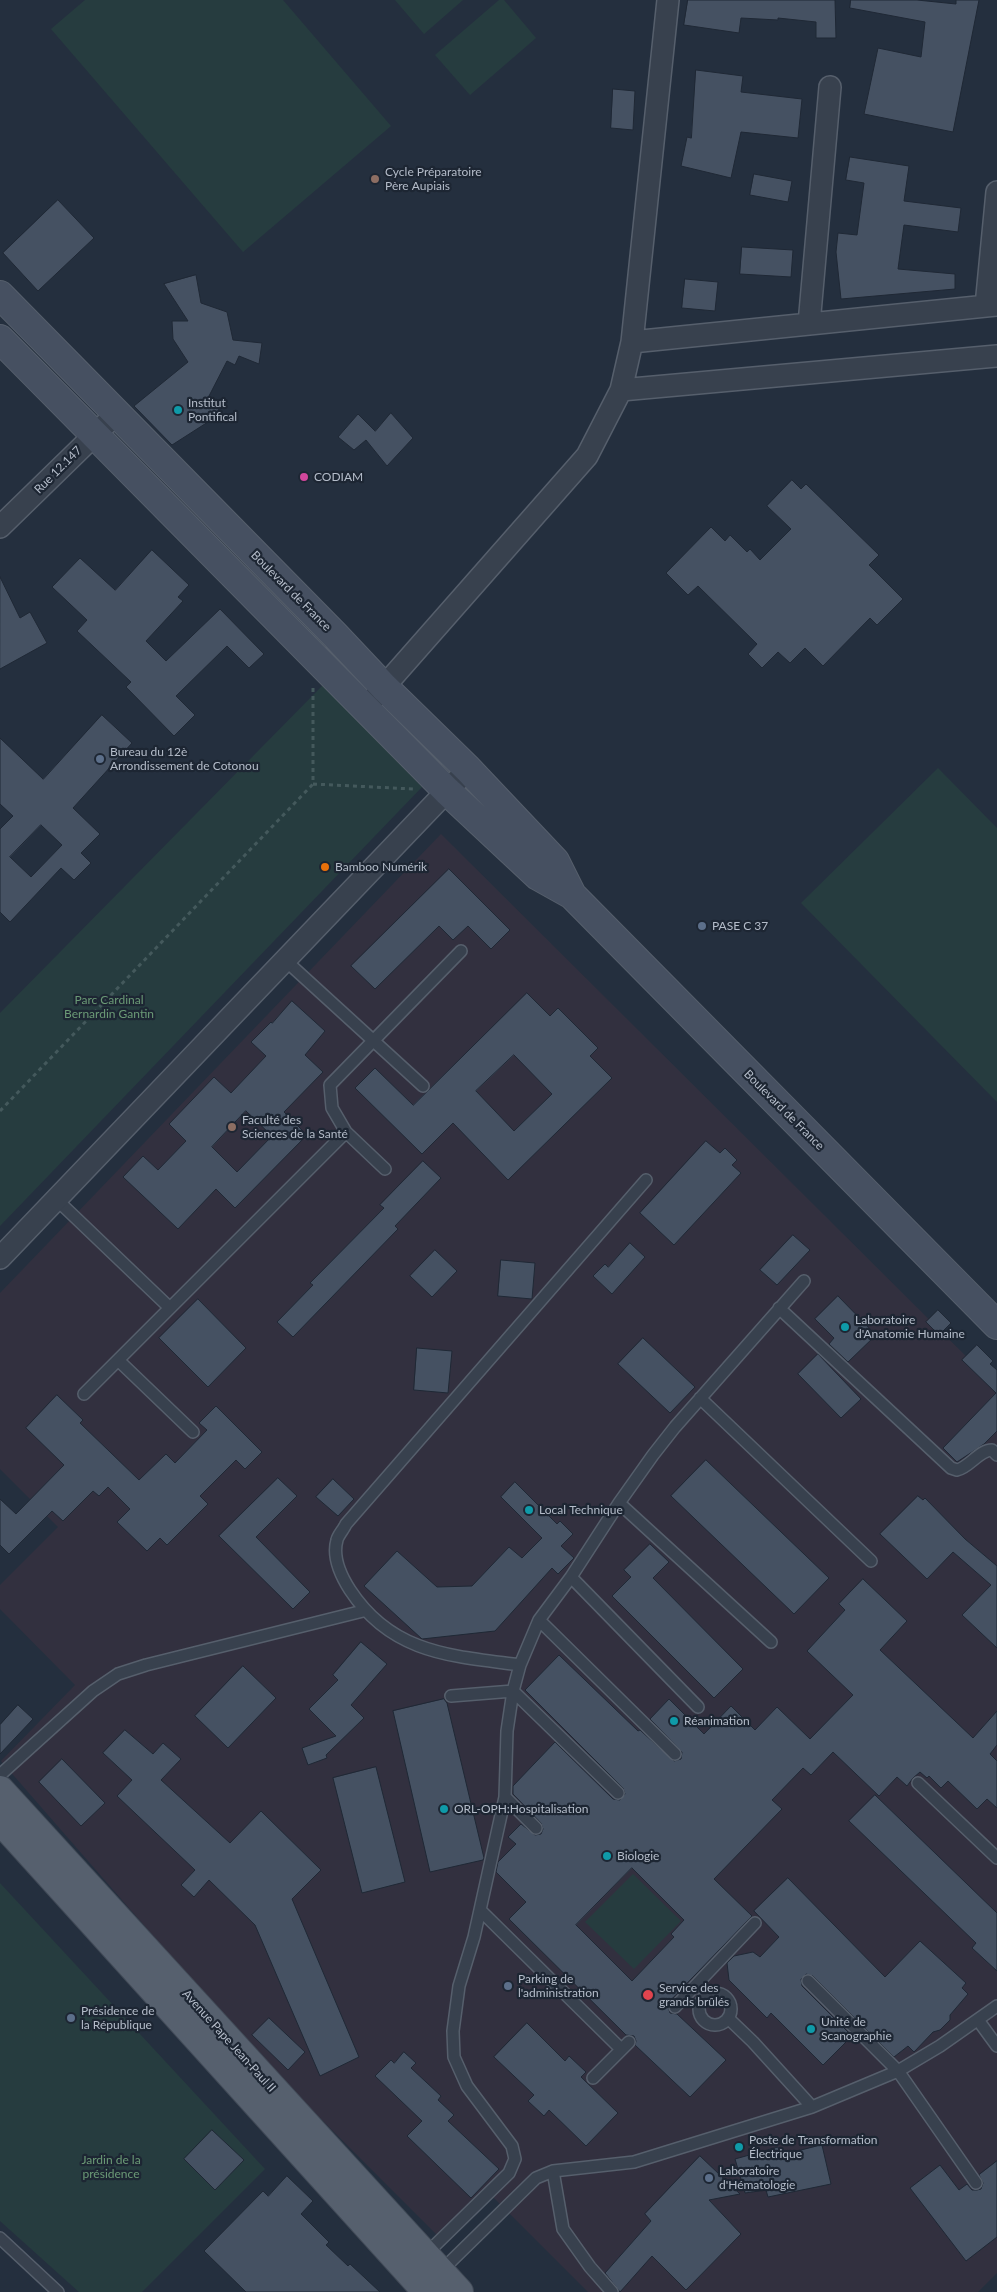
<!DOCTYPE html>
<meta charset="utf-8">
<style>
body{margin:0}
canvas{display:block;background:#242f3e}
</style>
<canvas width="997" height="2292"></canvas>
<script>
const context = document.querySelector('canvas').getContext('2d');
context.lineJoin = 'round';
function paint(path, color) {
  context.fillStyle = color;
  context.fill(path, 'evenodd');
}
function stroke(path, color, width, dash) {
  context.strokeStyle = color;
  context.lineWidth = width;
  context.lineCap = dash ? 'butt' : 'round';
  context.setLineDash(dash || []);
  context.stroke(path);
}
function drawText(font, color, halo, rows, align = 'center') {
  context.font = font + ' Lato,sans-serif';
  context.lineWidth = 4.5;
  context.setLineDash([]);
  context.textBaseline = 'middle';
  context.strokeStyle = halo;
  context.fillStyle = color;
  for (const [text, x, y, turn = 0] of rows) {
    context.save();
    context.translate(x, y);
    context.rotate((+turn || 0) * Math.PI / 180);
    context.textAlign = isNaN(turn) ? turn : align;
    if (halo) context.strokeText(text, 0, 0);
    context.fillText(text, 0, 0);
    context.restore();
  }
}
paint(new Path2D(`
 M441 834 997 1387V2273L978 2292H588L488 2192 441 2239 256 2054 1 1761 75 1685 0 1609V1585L58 1527 0 1469V1293Z`), '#32303f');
paint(new Path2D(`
 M85 0H283L391 126 243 252 51 29Z
 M395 0H463L424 34Z
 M499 0H504L536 38 470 95 435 55Z
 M323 685 422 787 0 1226V1013Z
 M938 768 997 828V1102L801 903Z
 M633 1874 681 1921 634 1969 585 1922Z
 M0 1883 265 2169 142 2292H79L0 2221Z`), '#263c3f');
const building = new Path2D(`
 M688 0H835L836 38H816V22L778 18V20L741 18 739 33 684 25Z
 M851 0H917L956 4V0H979L953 132 864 114 878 48 921 57 925 22 850 8Z
 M696 70 743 76 741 92 802 99 798 138 741 132 731 178 681 166 687 137 691 138Z
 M613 89 635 91 633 130 611 128Z
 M850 157 909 166 904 201 961 208 958 232 904 225 898 269 955 274V289L841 299 836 252 838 233 857 235 864 183 846 180Z
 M754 174 792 181 788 202 750 195Z
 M58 200 94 238 38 291 3 253Z
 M742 247 793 250 791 277 740 274Z
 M196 275 201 303 227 312 233 340 262 343 259 364 239 356 235 365 227 361 208 398 222 413 172 445 134 406 188 362 173 339 172 321H188L164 284Z
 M685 279 718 282 715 311 682 308Z
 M391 413 413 438 387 466 366 440 354 450 338 437 358 414 375 431Z
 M792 480 801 489 806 484 879 555 869 565 903 599 877 625 870 618 823 666 805 648 790 663 778 652 762 668 748 654 757 644 698 586 688 595 666 573 711 527 725 541 730 535 747 552 750 549 760 560 791 529 767 506Z
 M152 550 189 585 178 597 183 601 146 641 166 661 220 609 264 654 249 668 227 646 176 696 195 715 174 736 126 687 131 682 77 631 87 620 52 587 80 558 115 590Z
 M0 577 20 618 30 612 47 643 0 669Z
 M102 715 132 743 73 808 100 834 81 853 91 863 74 880 61 868 10 922 0 912V829L13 816 0 804V738L43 779ZM41 825 62 845 31 877 10 857Z
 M449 869 510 930 491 949 468 926 453 940 439 926 375 989 351 966Z
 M527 993 550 1016 558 1008 598 1048 590 1056 612 1078 508 1180 453 1123 422 1154 355 1088 375 1068 413 1105ZM514 1055 552 1094 514 1131 476 1091Z
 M292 1001 325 1031 305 1055 323 1072 284 1112 307 1135 235 1208 216 1189 178 1229 123 1177 143 1156 158 1170 186 1141 169 1124 214 1077 231 1093 266 1056 251 1042 271 1022 272 1023ZM246 1111 272 1136 237 1172 212 1147Z
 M706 1141 720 1153 725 1148 737 1160 732 1165 741 1173 674 1245 640 1213Z
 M423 1161 441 1178 395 1226 398 1229 293 1337 277 1322 313 1285 310 1283 384 1208 380 1205Z
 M793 1235 810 1250 777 1285 760 1270Z
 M630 1243 645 1257 612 1294 593 1276 605 1264 608 1267Z
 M435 1250 457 1271 432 1297 410 1276Z
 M501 1260 535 1263 532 1299 498 1296Z
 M838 1296 876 1335 848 1362 829 1344 834 1338 815 1319Z
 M198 1299 246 1348 208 1387 159 1338Z
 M938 1310 951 1323 939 1335 926 1322Z
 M643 1338 695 1387 670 1413 618 1364Z
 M977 1345 993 1361 990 1364 997 1370V1431L984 1444 957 1462 943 1448 996 1393 962 1360Z
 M417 1348 452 1351 448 1393 414 1390Z
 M818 1354 861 1399 841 1418 798 1374Z
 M57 1395 83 1420 80 1423 139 1480 166 1454 175 1463 207 1430 199 1423 216 1406 262 1452 245 1469 236 1460 200 1496 208 1504 167 1545 160 1538 147 1551 117 1522 130 1509 108 1487 99 1496 93 1491 63 1521 52 1511 9 1554 0 1545V1499L16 1514 64 1465 26 1428Z
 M706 1460 829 1578 794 1614 671 1496Z
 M278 1478 297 1496 256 1537 310 1592 293 1609 219 1536Z
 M333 1479 354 1499 338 1516 316 1497Z
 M515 1482 557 1524 560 1521 573 1534 561 1546 574 1558 558 1574 552 1568 495 1631 422 1639 364 1586 397 1551 437 1587 472 1586 509 1547 522 1558 542 1538 501 1497Z
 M918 1496 923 1500 925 1498 965 1539 997 1566V1648L962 1615 991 1585 953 1552 927 1579 880 1534Z
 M650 1544 669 1562 653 1578 743 1669 714 1698 612 1596 631 1577 624 1570Z
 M863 1579 907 1621 880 1650 973 1738 997 1711V1745L990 1754 997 1761V1808L987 1799 977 1809 948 1781 941 1788 929 1776 927 1778 920 1772 913 1778 907 1786 897 1777 879 1796 833 1752 811 1775 803 1768 772 1800 782 1809 714 1879 752 1916 667 2004 670 2013 677 2014 726 2060 690 2097 635 2045 636 2041 634 2036 626 2035 509 1919 526 1902 496 1872 498 1862 516 1844 508 1837 521 1824 535 1835 541 1834 543 1829 541 1823 513 1794V1786L555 1742 613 1799 620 1800 625 1794 623 1788 525 1690 559 1655 638 1731 640 1730 674 1761 681 1759 682 1752 650 1719 669 1699 704 1734 731 1706 755 1730 777 1707 810 1739 853 1695 807 1651 845 1610 839 1604ZM632 1868 684 1920 671 1934 674 1937 632 1981 576 1925Z
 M361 1642 387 1664 351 1705 364 1718 326 1755 327 1758 308 1765 302 1748 336 1736 309 1709 338 1680 333 1675Z
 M243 1666 276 1698 228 1748 195 1716Z
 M444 1699 447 1703 484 1858 483 1860 430 1872 393 1711Z
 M18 1705 33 1719 0 1754V1725Z
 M125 1730 153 1754 163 1743 181 1759 161 1780 230 1843 261 1811 321 1870 292 1899 359 2057 320 2076 255 1925 209 1880 194 1897 181 1885 195 1870 117 1796 132 1780 103 1753Z
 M62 1759 105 1803 81 1826 39 1782Z
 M376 1767 405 1882 362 1893 333 1778Z
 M875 1795 997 1913V1971L972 1948 976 1943 849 1821Z
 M788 1878 885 1977 920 1941 966 1983 962 1988 968 1994 950 2015V2020L940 2030 933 2032 914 2052 908 2046 894 2057 813 1976 806 1974 801 1979 802 1986 852 2036 823 2065 771 2013 767 2018 729 1980 727 1963 734 1956 753 1952 760 1957 779 1937 754 1911Z
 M269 2018 305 2052 288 2070 252 2035Z
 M527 2023 565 2061 569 2056 586 2072 581 2077 618 2113 586 2146 549 2110 544 2116 528 2101 534 2095 494 2057Z
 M404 2052 416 2063 411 2068 441 2096 438 2100 454 2115 448 2121 499 2169 471 2198 407 2136 422 2121 375 2076 391 2060 394 2063Z
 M212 2130 244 2160 215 2190 184 2159Z
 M822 2145 831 2184 768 2197 766 2190 745 2193 735 2159 778 2147 780 2155Z
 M700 2156 740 2194 709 2200 741 2234 686 2290 652 2256 620 2292 605 2273 651 2221 645 2214Z
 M997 2161V2237L966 2261 910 2188 940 2165 959 2190 967 2184 972 2190H977L981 2189 983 2183 979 2175Z
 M287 2176 313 2201 301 2214 329 2242 326 2245 348 2266 350 2264 380 2292H246L204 2251 263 2191 268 2196Z`);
paint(building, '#455162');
stroke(building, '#1f2835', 1);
const lane = new Path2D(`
 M285 960 423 1086
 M385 1169 346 1132 332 1108 330 1085 461 951
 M56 1199 170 1308
 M779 1308 951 1468 957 1470C970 1467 979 1450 992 1450L997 1455
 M118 1360 193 1432
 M84 1394 346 1132
 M700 1398 871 1561
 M619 1503 771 1642
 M571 1577 698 1707
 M539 1620 675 1754
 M520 1665C452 1656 392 1654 350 1590 341 1576 332 1557 337 1540 338 1535 344 1529 346 1524L646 1180
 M451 1696 513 1691 618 1793
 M0 1775 93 1691 118 1674 146 1665 363 1611
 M918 1783 997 1858
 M505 1797 536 1828
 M480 1910 621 2049
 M808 1981 898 2071 976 2183
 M699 2009a16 16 0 1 1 32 0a16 16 0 1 1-32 0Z
 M675 2007 755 1923
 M729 2019 753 2042 812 2107
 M978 2020 997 2046
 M593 2078 629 2042
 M553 2171 563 2229 590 2267 612 2292
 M0 2238 58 2292
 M425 2255 509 2173 515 2159 512 2146 467 2086 454 2057 453 2031 459 1986 474 1937 505 1797 507 1731 513 1691 520 1665 539 1620 571 1577 619 1503 653 1455 675 1427 804 1281
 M440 2272 536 2178 553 2171 634 2162 812 2107 898 2071 940 2046 997 2006`);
const street = new Path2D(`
 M986 306 997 192
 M809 324 830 87
 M632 342 997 305
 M621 390 997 356
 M0 527 116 414
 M374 698 587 456 621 390 632 342 668 0
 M0 1258 468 769`);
const secondary = new Path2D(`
 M0 295 335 635 384 687 468 769 555 861 572 895
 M0 339 447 791 538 876 572 895 997 1325`);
const primary = new Path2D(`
 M0 1790 459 2292
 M0 1820 427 2292`);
stroke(lane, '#565f6c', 14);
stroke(street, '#565f6c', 24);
stroke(secondary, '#565f6c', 30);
stroke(primary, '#414a57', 30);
stroke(new Path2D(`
 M313 688V784L413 789
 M0 1111 313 784`), '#44595c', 3, [4, 4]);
stroke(lane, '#38414e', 11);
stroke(street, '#38414e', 21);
stroke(secondary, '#465061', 28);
stroke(primary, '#56606e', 28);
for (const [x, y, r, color] of [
 [375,179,5,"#8d6e63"],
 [178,410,5,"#0f9aa8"],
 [304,477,5,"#d1479c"],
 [100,759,5,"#5c6f8a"],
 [325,867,5,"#e8710a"],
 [702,926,5,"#5c6f8a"],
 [232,1127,5,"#8d6e63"],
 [845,1327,5,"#0f9aa8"],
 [529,1510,5,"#0f9aa8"],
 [674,1721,5,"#0f9aa8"],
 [444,1809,5,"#0f9aa8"],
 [607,1856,5,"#0f9aa8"],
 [508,1986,5,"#5c6f8a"],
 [648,1995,6,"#e0444e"],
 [71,2018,5,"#5c6f8a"],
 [811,2029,5,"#0f9aa8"],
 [739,2147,5,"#0f9aa8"],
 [709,2178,5,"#5c6f8a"]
]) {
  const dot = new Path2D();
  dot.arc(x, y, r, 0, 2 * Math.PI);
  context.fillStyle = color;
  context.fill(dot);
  stroke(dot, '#1d2633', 2);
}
drawText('12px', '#b4bcc9', '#1d2633', [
 ["Cycle Préparatoire",385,172],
 ["Père Aupiais",385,186],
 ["Institut",188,403],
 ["Pontifical",188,417],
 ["CODIAM",314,477],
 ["Bureau du 12è",110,752],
 ["Arrondissement de Cotonou",110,766],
 ["Bamboo Numérik",335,867],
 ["PASE C 37",712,926],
 ["Faculté des",242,1120],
 ["Sciences de la Santé",242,1134],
 ["Laboratoire",855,1320],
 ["d'Anatomie Humaine",855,1334],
 ["Local Technique",539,1510],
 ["Réanimation",684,1721],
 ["ORL-OPH:Hospitalisation",454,1809],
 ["Biologie",617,1856],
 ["Parking de",518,1979],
 ["l'administration",518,1993],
 ["Service des",659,1988],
 ["grands brûlés",659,2002],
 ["Présidence de",81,2011],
 ["la République",81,2025],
 ["Unité de",821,2022],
 ["Scanographie",821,2036],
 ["Poste de Transformation",749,2140],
 ["Électrique",749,2154],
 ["Laboratoire",719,2171],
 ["d'Hématologie",719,2185]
], 'left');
drawText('12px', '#b4bcc9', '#1d2633', [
 ["Rue 12.147",58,470,-45],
 ["Boulevard de France",291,591,45],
 ["Boulevard de France",784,1110,45],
 ["Avenue Pape Jean-Paul II",229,2041,48]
]);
drawText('12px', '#6b9a76', '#1d2633', [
 ["Parc Cardinal",109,1000],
 ["Bernardin Gantin",109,1014],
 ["Jardin de la",111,2160],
 ["présidence",111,2174]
]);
</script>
